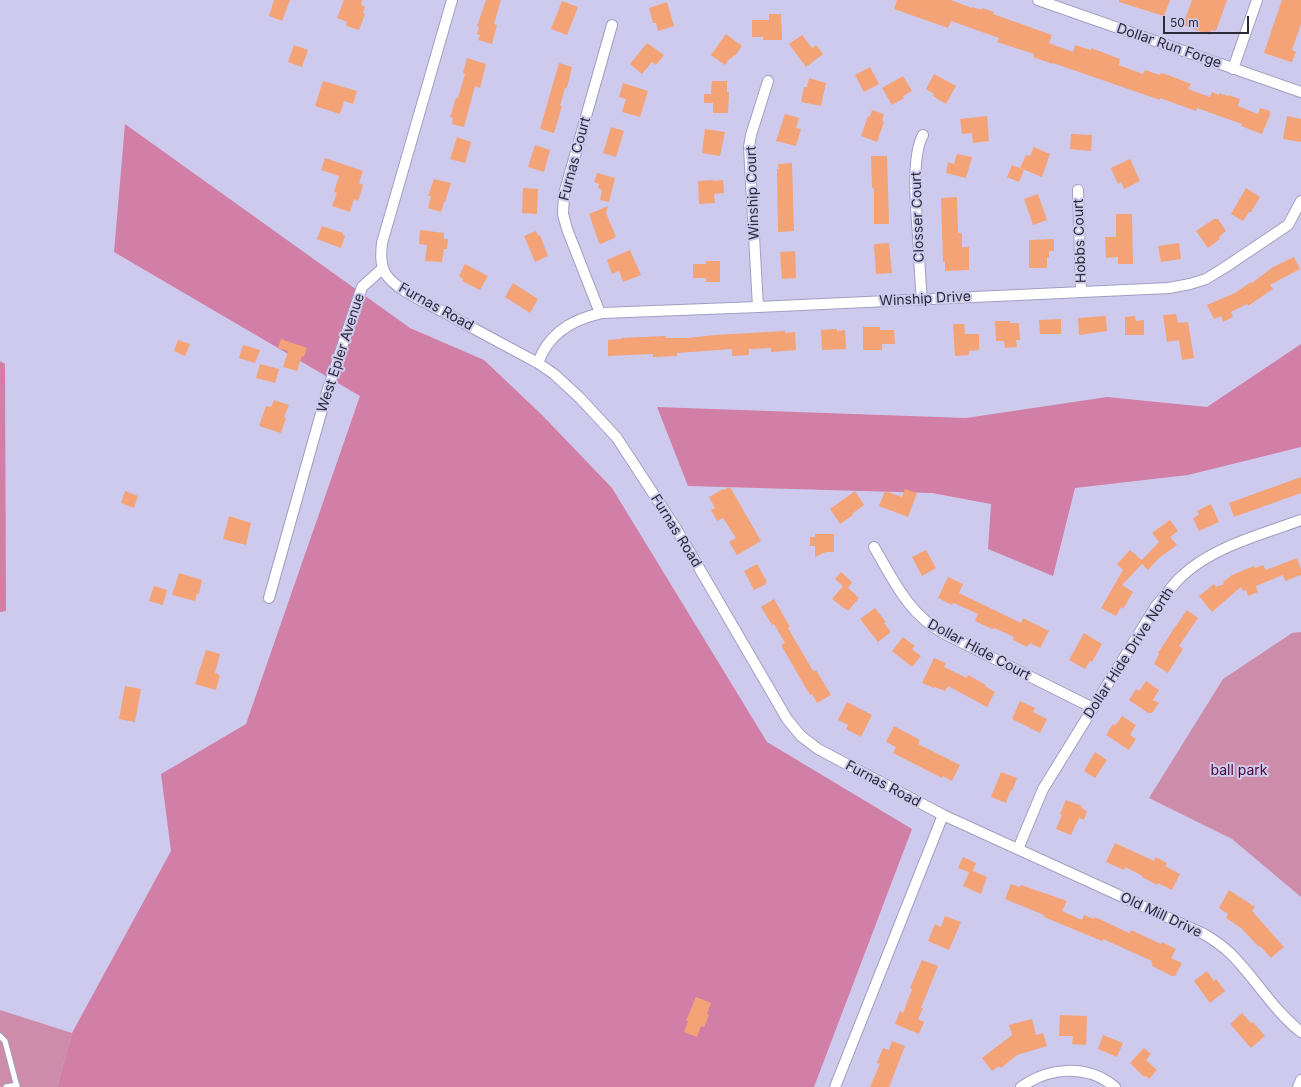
<!DOCTYPE html>
<style>
body{margin:0}
#map{position:relative;width:1301px;height:1087px;overflow:hidden;background:#cecaee;font-family:Inter,sans-serif}
canvas{display:block}
.scale{position:absolute;left:1163px;top:16px;width:86px;height:18px;box-sizing:border-box;border:2px solid #2c2a38;border-top:0;padding-left:5px;font-size:12px;line-height:14px;white-space:nowrap;color:#2c2a38;-webkit-text-stroke:3px #cecaee;paint-order:stroke}
</style>
<div id="map">
<canvas width="1301" height="1087"></canvas>
<div class="scale">50 m</div>
</div>
<script>
const context = document.querySelector('canvas').getContext('2d');
context.lineJoin = 'round';
function paint(path, color) {
  context.fillStyle = color;
  context.fill(path, 'evenodd');
}
function stroke(path, color, width, dash) {
  context.strokeStyle = color;
  context.lineWidth = width;
  context.lineCap = dash ? 'butt' : 'round';
  context.setLineDash(dash || []);
  context.stroke(path);
}
function drawText(font, color, halo, rows, align = 'center') {
  context.font = font + ' Inter,sans-serif';
  context.lineWidth = 4;
  context.setLineDash([]);
  context.textBaseline = 'middle';
  context.strokeStyle = halo;
  context.fillStyle = color;
  for (const [text, x, y, turn = 0] of rows) {
    context.save();
    context.translate(x, y);
    context.rotate((+turn || 0) * Math.PI / 180);
    context.textAlign = isNaN(turn) ? turn : align;
    if (halo) context.strokeText(text, 0, 0);
    context.fillText(text, 0, 0);
    context.restore();
  }
}
paint(new Path2D(`
 M1301 632V897L1232 839 1149 798 1223 679 1292 633Z
 M0 1010 72 1033 57 1087H0Z`), '#cd8daa');
paint(new Path2D(`
 M125 124 410 328 484 360 542 415 612 488 767 742 912 829 814 1087H57L72 1033 171 851 161 774 246 724 360 396 114 252Z
 M1301 344V447L1188 475 1075 488 1053 576 988 549 991 504 932 493 688 486 657 407 966 418 1107 397 1207 407Z
 M0 361 5 364 6 611 0 612Z`), '#d17fa6');
paint(new Path2D(`
 M274 0H290L282 21 269 16Z
 M344 0H362L361 5 365 7 363 13 365 14 359 30 346 26 347 22 337 18Z
 M486 0H501L494 24 497 25 492 44 478 40 480 35 477 34 479 27 477 26Z
 M897 0H951L972 8V7L982 10V8L994 12 993 14 1052 35 1049 43 1073 52 1075 45 1091 50V48L1120 59 1119 65 1143 74 1145 70 1160 75 1161 73 1168 75 1191 84 1188 89 1210 97 1212 92 1219 95V93L1228 96 1229 95 1240 99 1238 106 1258 114 1260 108 1270 111V115L1262 134 1241 126 1242 124 1197 108 1196 111 1160 98V100L1053 63V64L1033 57 1034 54 997 42 999 38 951 21 948 28 894 9Z
 M1119 0H1170L1164 16 1119 2Z
 M1192 0H1227L1216 31 1211 30 1210 35 1183 25Z
 M1282 0H1301V24L1292 50 1296 52 1292 62H1291L1264 53Z
 M562 1 578 7 567 35 551 29Z
 M667 2 674 26 658 31 656 23H653L649 8Z
 M769 14H781L782 40H763V37H752V20H769Z
 M726 34 742 46 735 56 734 55 731 59 730 58 725 65 711 55Z
 M802 35 812 48 816 45 823 54 806 67 789 44Z
 M647 43 664 55 656 65 652 62 642 74 630 64Z
 M294 45 308 50 302 67 288 62Z
 M467 58 486 64 480 88 475 86 464 127 452 124 453 118 450 117 456 98H458L465 74 463 73Z
 M559 63 572 67 567 88H565L560 106H562L554 133 540 129Z
 M870 67 879 84 864 92 855 75Z
 M934 74 956 86 946 104 933 96 934 94 926 89Z
 M903 76 912 91 903 96 904 98 892 105 882 88Z
 M809 78 826 83 821 106 801 102 804 87H807Z
 M323 81 357 91 353 104 344 101 340 114 315 106Z
 M712 81H727V92H729L728 113H713V103H704V94H711Z
 M623 83 648 91 640 117 622 112 626 99 619 97Z
 M872 110 884 114 882 121 884 122 877 142 861 136 868 116 870 117Z
 M785 114 799 118 796 128 801 129 796 146 776 141Z
 M987 116 989 141 973 143 972 133 962 134 960 119Z
 M1287 116 1301 119V142L1283 139Z
 M611 127 624 131 616 157 603 153Z
 M705 129 725 132 720 156 702 153Z
 M1071 134 1092 135 1091 151 1070 149Z
 M457 137 471 142 465 163 450 159Z
 M535 145 550 150 544 172 528 167Z
 M1034 147 1050 154 1042 177 1020 168 1026 155 1030 156Z
 M957 154 972 157 966 178 946 173 948 162 954 164Z
 M871 156H887L889 224H874V188H872Z
 M325 158 363 171 359 183 363 185 358 201 354 199 350 212 332 206 337 193 334 192 339 176 321 170Z
 M1130 159 1140 181 1124 189 1121 182 1118 184 1111 168Z
 M792 163 794 231 778 232 777 169H779L778 164Z
 M1012 165 1024 170 1019 182 1007 177Z
 M597 173 615 178 609 202 600 200 602 190 598 188 599 184 594 182Z
 M434 179 451 183 445 202H444L441 212 428 208 431 196H428Z
 M713 180V181L723 180 724 193 714 194 715 203 699 204 698 181Z
 M523 188 538 189 537 214 522 213Z
 M1246 188 1260 197 1251 212H1249L1243 221 1231 214Z
 M1038 194 1047 220 1033 225 1024 199Z
 M957 197 958 233H962V247H969V270L945 271V262H943L941 198Z
 M608 206 606 213 616 237 601 244 599 243 589 214Z
 M1116 214H1132L1133 264H1118V257L1106 258 1105 237H1116Z
 M1214 219H1218L1226 231 1219 237 1220 239 1208 248 1196 231Z
 M322 226 343 233V235L345 236 341 248 317 239Z
 M420 230 444 233V239H448L447 249H444L442 262 425 261 427 245 419 244Z
 M536 231 538 236 540 235 548 256 535 262 524 236Z
 M1054 239V251H1049V257H1047V268H1029V240Z
 M889 243 892 273 876 274 874 244Z
 M1179 243 1181 259 1161 262 1158 246Z
 M630 250 641 275 623 282 619 271 612 274 607 260Z
 M795 251 796 278 782 279 780 252Z
 M1294 257 1300 269 1270 285 1273 289 1248 306 1247 304 1231 312 1233 317 1223 322 1221 316 1214 319 1207 305 1235 293 1251 282 1252 283 1273 267Z
 M706 261H720V282H706V278H693V264H706Z
 M465 264 488 276 480 290 462 281 463 279 459 276Z
 M513 283 538 299 530 313 505 297Z
 M1176 314 1178 323 1188 322 1194 358 1182 360 1179 340 1167 342 1163 315Z
 M1106 316 1107 331 1079 335 1078 318Z
 M1135 316 1136 321 1144 320V335H1125V317Z
 M1061 319V334H1040L1039 320Z
 M995 321H1010V323H1019L1020 340H1016L1017 347 1005 348 1004 341H996Z
 M953 324H964L965 334H979V350L969 351V355L955 356Z
 M863 327H880V330H894L895 344H882V350H863Z
 M837 329V331L845 330 846 349 822 350 821 330Z
 M785 331V333L795 332 796 350 771 352V348L749 349V355L732 356V349L677 353V356L653 357V354L608 356V340L621 339V338L666 336V338H688L715 335Z
 M281 339 307 348 304 357 302 356 297 371 283 367 288 351 278 348Z
 M178 340 190 344 185 356 174 351Z
 M243 345 260 350 255 363 239 358Z
 M260 364 279 369 275 383 256 378Z
 M274 400 289 405 284 417 286 418 281 433 259 426 266 406 271 407Z
 M1301 477V493L1234 517 1229 503Z
 M730 487 761 541 737 555 729 542 736 538 723 518 717 521 711 510 715 508 709 497 723 489 724 490Z
 M905 489 917 493 908 517 879 506 885 491 902 497Z
 M125 491 138 496 134 508 121 503Z
 M855 491 864 505 852 514 853 515 840 524 830 509Z
 M1211 504 1219 522 1199 531 1193 518 1199 515 1197 511Z
 M229 516 251 523 246 545 223 539Z
 M1170 520 1178 531 1170 537 1177 545 1159 558 1148 570 1142 564 1122 585 1133 592 1123 609 1121 607 1116 616 1101 608 1123 570 1117 564 1130 550 1142 560 1159 542 1152 533Z
 M815 534H834V552H826L815 557V546H810V537H815Z
 M926 550 936 568 922 576 912 557Z
 M1297 558 1301 569V575L1285 581 1283 575 1256 586 1258 592 1248 596 1246 590 1243 591 1241 587 1212 612 1199 596 1214 584 1217 587 1219 585V586L1224 584 1223 582 1232 575 1254 566 1255 568 1263 565 1266 570Z
 M757 564 766 580V584L754 590 744 571Z
 M841 572 852 582 848 588 859 598 848 611 832 599 843 586 835 579Z
 M179 573 202 580 199 594 197 593 195 601 172 595Z
 M948 577 963 584 959 593 1021 623 1023 618 1049 631 1040 648 1030 643 1027 647 1013 640 1014 637 994 628 992 629 975 621 978 614 954 603 952 605 938 598Z
 M154 586 167 590 163 605 149 601Z
 M774 599 790 627 788 628 813 671 816 670 831 695 817 703 812 694 810 695 781 645 785 643 774 624 772 625 761 607Z
 M875 608 886 622 884 623 891 632 878 642 860 619Z
 M1187 610 1198 618 1179 646 1183 649 1168 673 1154 664 1159 654 1158 653 1173 630Z
 M1084 633 1102 644 1092 662 1090 661 1085 669 1069 660Z
 M903 637 915 646 912 649 921 656 912 667 892 651Z
 M206 650 220 654 215 673 220 675 216 690 195 684Z
 M934 658 946 663 944 667 967 678 968 675 986 685 985 686 995 692 987 707 948 686 945 691 935 687 934 688 922 683Z
 M1146 681 1159 690 1153 700 1159 703 1152 713H1148L1129 700 1136 689 1139 691Z
 M125 686 141 689 135 722 119 719Z
 M1020 701 1035 708 1033 712 1047 719 1040 733 1012 719Z
 M847 702 872 715 861 737 846 729 848 725 838 720Z
 M1122 716 1136 725 1130 735 1136 739 1129 750 1106 735 1113 724 1115 726Z
 M894 726 920 740 918 744 960 765 952 781 943 776 942 778 893 753 896 747 886 742Z
 M1095 752 1107 760 1095 778 1084 771Z
 M1001 772 1017 778 1012 791 1011 790 1006 803 991 797Z
 M1066 800 1082 806 1081 808 1087 811 1084 820 1079 818 1071 835 1056 829 1062 815 1060 814Z
 M1115 843 1152 860 1154 861 1155 857 1167 863 1165 866 1180 874 1172 890 1158 883 1157 885 1142 877 1143 876 1125 867 1124 870 1106 862Z
 M963 857 976 863 973 871 987 877 981 894 963 886 969 872 958 868Z
 M1011 884 1020 887 1021 885 1067 901 1062 911 1082 920 1084 915 1094 919 1095 917 1129 933 1131 930 1161 944 1162 942 1176 949 1171 958 1182 963 1175 976H1172L1152 966 1153 964 1151 963 1152 961 1103 939 1102 941 1044 917V915L1005 899Z
 M1229 890 1255 907 1252 911 1284 947 1271 958 1260 946 1259 947 1241 928 1226 918 1228 914 1219 908Z
 M945 916 961 922 949 950 928 941 935 924 941 927Z
 M922 960 938 966 921 1008H923L918 1019 924 1022 919 1034 895 1024 900 1011 903 1013 912 989 910 988Z
 M1207 971 1214 981 1216 979 1225 991 1210 1003 1194 981Z
 M696 997 711 1003 707 1014 709 1015 704 1027 701 1026 697 1037 684 1032 688 1021H686Z
 M1242 1013 1251 1023 1253 1022 1265 1036 1251 1048 1230 1024Z
 M1060 1015 1087 1016 1086 1045 1072 1044 1073 1036H1059Z
 M1032 1019 1036 1035 1043 1033 1047 1046 1017 1055 1001 1068 999 1066 992 1071 982 1058 1012 1035 1009 1025Z
 M1103 1035 1123 1043 1117 1057 1098 1049Z
 M892 1041 905 1046 889 1087H870L880 1064 877 1063 883 1048 889 1050Z
 M1144 1048 1151 1054 1146 1060 1157 1070 1149 1079 1146 1076 1144 1077 1130 1063Z`), '#f3a376');
const lane = new Path2D(`
 M0 1036 5 1041 17 1087
 M6 1087 17 1085`);
const street = new Path2D(`
 M452 0 382 243C381 253 380 263 385 273 396 291 430 304 449 315 478 331 508 347 538 363L554 374 581 399 617 438 677 530 787 719 801 736 818 749 943 815 1204 934C1214 940 1223 946 1231 954 1256 979 1273 1010 1301 1032
 M1038 0 1301 92
 M1233 69 1257 0
 M1078 190 1081 292
 M922 300C920 278 919 257 918 235 916 210 911 156 923 135
 M758 307 749 147 751 135 768 81
 M600 313 567 229 563 214 564 194 612 25
 M538 363C548 334 573 319 602 313L758 307 1169 288 1190 284 1206 279 1224 268 1288 225 1301 201
 M874 547C894 581 909 615 945 634L1093 708
 M269 598 327 392 362 287 383 268
 M1018 849 1043 789 1156 606C1165 596 1172 585 1182 576 1212 547 1263 534 1301 520
 M835 1087 943 815
 M1021 1087C1049 1067 1087 1064 1115 1087
 M1298 1087 1301 1080`);
stroke(lane, '#a29ec1', 7);
stroke(street, '#a29ec1', 12);
stroke(lane, '#fff', 5);
stroke(street, '#fff', 10);
drawText('14px', '#2c2a38', '#cecaee', [
 ["Dollar Run Forge",1169,46,19],
 ["Furnas Court",575,159,-75],
 ["Winship Court",753,193,-92],
 ["Closser Court",918,217,-92],
 ["Hobbs Court",1080,241,-92],
 ["Winship Drive",925,299,-3],
 ["Furnas Road",436,307,29],
 ["West Epler Avenue",341,353,-72],
 ["Furnas Road",676,531,58],
 ["Dollar Hide Court",979,650,28],
 ["Dollar Hide Drive North",1129,653,-57],
 ["Furnas Road",883,784,28],
 ["Old Mill Drive",1161,915,25]
]);
drawText('14px', '#4f0432', '#cecaee', [
 ["ball park",1239,771]
]);
</script>
